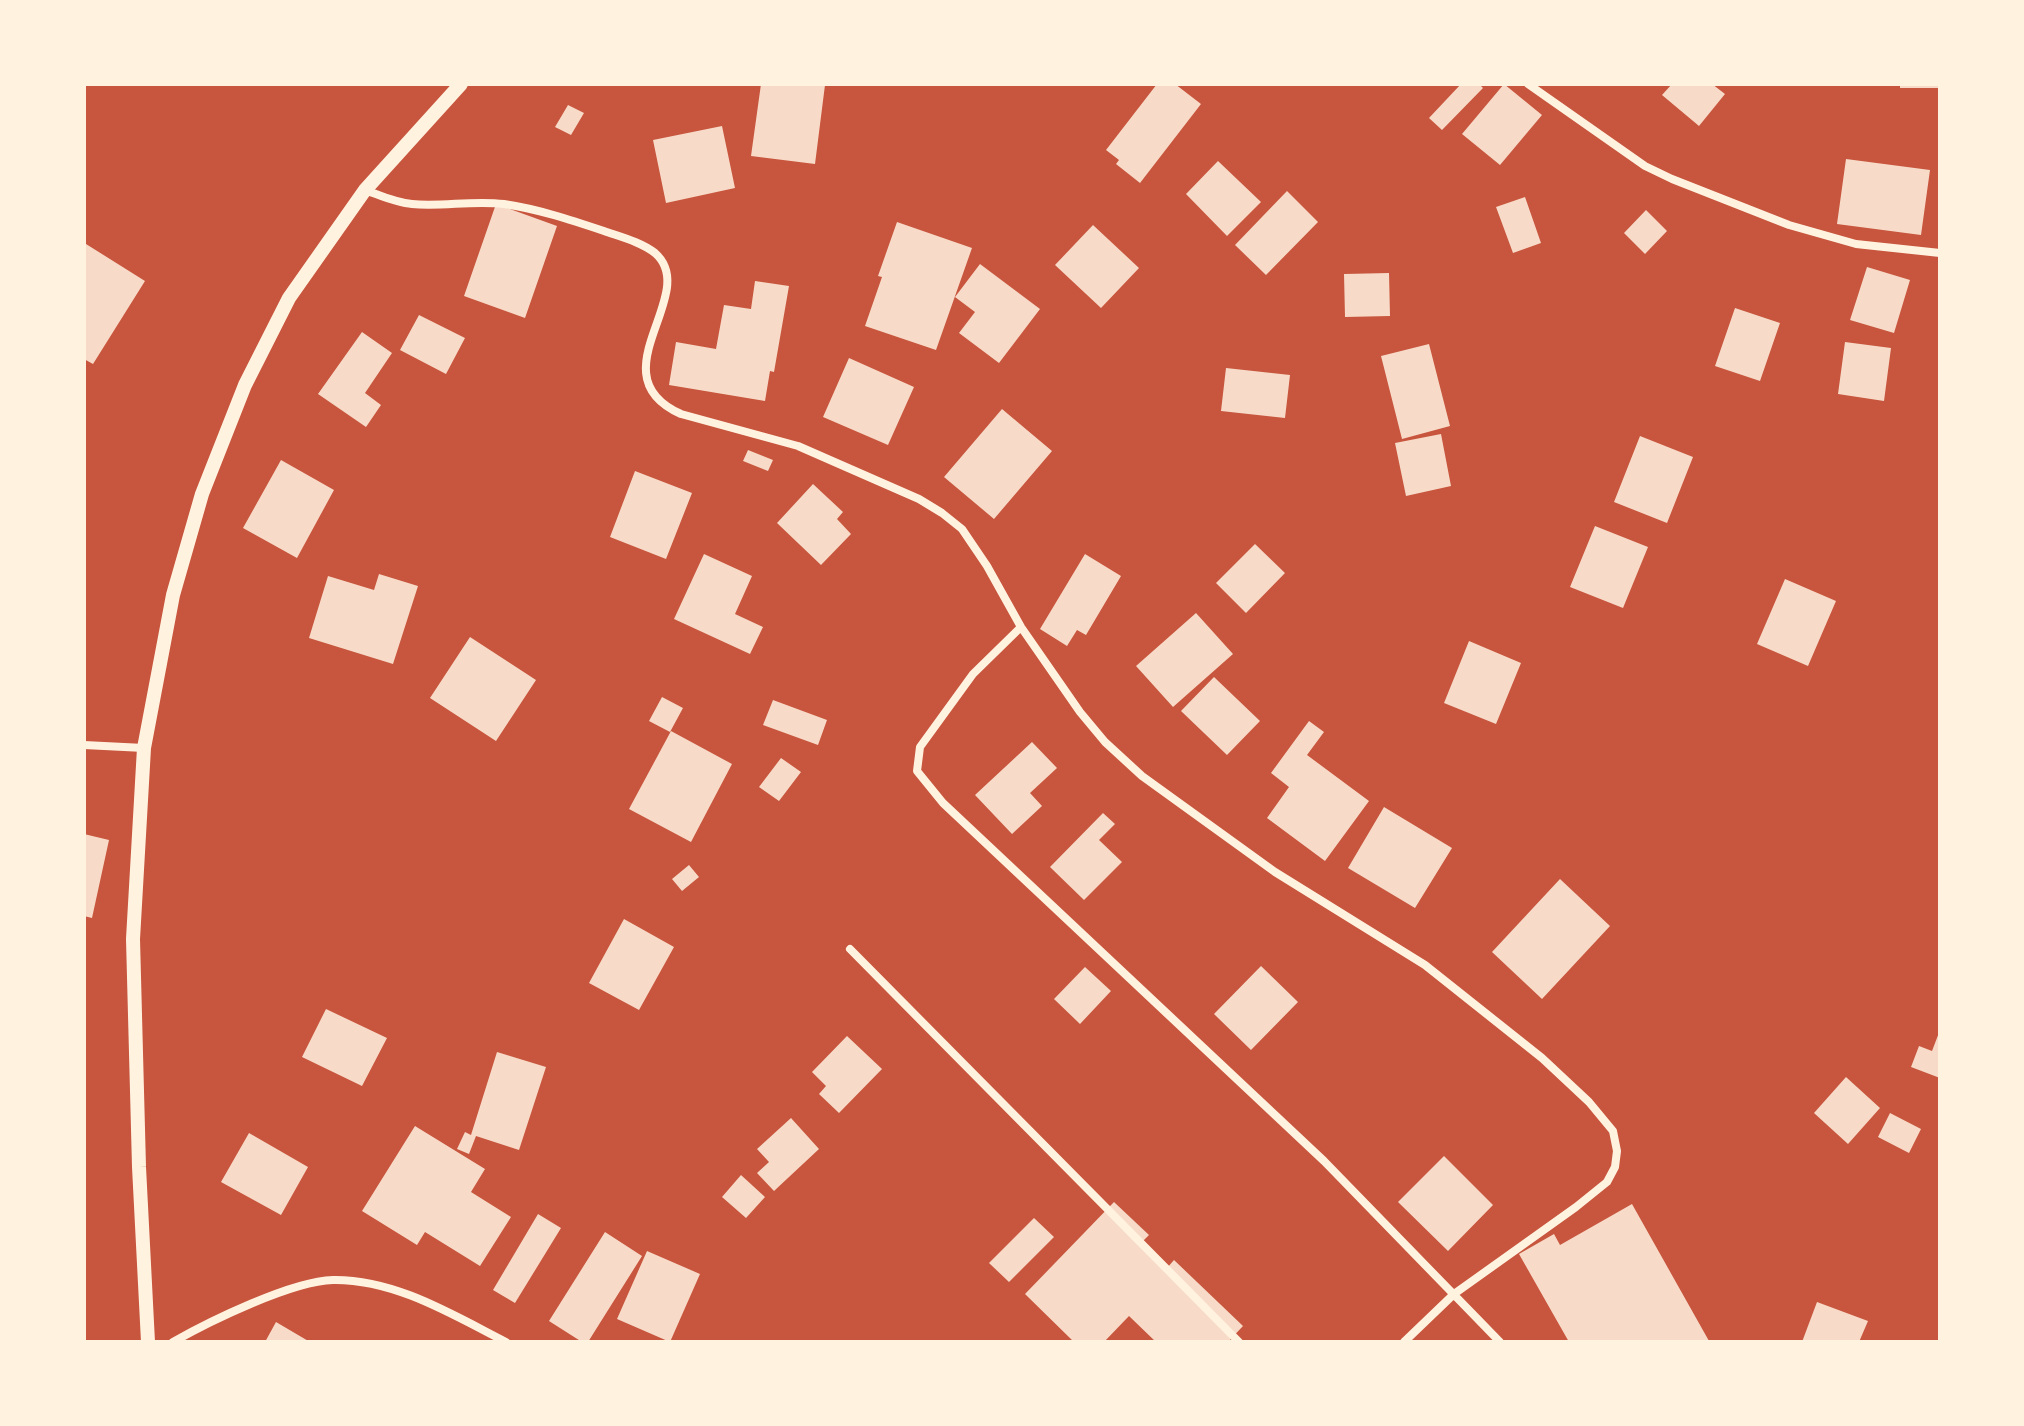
<!DOCTYPE html>
<style>
body{margin:0}
#map{position:relative;width:2024px;height:1426px;overflow:hidden;background:#c8553d;font-family:"PT Sans",sans-serif}
canvas{display:block}
.frame{position:absolute;inset:0;border:86px solid #fff3e0;pointer-events:none}
</style>
<div id="map">
<canvas width="2024" height="1426"></canvas>
<div class="frame"></div>
</div>
<script>
const context = document.querySelector('canvas').getContext('2d');
context.lineJoin = 'round';
function paint(path, color) {
  context.fillStyle = color;
  context.fill(path, 'evenodd');
}
function stroke(path, color, width, dash) {
  context.strokeStyle = color;
  context.lineWidth = width;
  context.lineCap = dash ? 'butt' : 'round';
  context.setLineDash(dash || []);
  context.stroke(path);
}
paint(new Path2D(`
 M761 84 825 85 815 164 751 156Z
 M1157 84H1175L1201 104 1140 183 1116 164 1119 160 1106 150Z
 M1461 84H1479L1483 88 1442 130 1429 118Z
 M1504 84 1542 115 1500 165 1462 134Z
 M1672 84H1712L1725 94 1699 126 1662 95Z
 M1900 84H1940V88H1900Z
 M568 105 584 113 571 135 555 127Z
 M722 126 735 188 666 203 653 140Z
 M1846 159 1930 170 1921 235 1837 224Z
 M1218 161 1261 202 1227 236 1186 194Z
 M1287 191 1318 222 1266 275 1235 245Z
 M1525 197 1541 243 1513 253 1496 207Z
 M496 204 557 226 525 318 464 296Z
 M1646 210 1667 231 1645 254 1624 233Z
 M897 222 972 248 936 350 865 326 882 277 878 276Z
 M1093 225 1139 268 1101 308 1055 265Z
 M86 244 145 281 93 364 84 359Z
 M980 264 1040 309 999 363 959 333 975 312 955 297Z
 M1867 267 1910 280 1894 333 1850 320Z
 M1389 273 1390 316 1345 317 1344 274Z
 M755 281 789 286 774 372 770 371 765 401 669 385 676 342 716 349 724 305 751 309Z
 M1735 308 1780 323 1760 381 1715 366Z
 M419 315 465 338 446 374 400 350Z
 M362 332 392 353 365 393 381 405 366 427 318 394Z
 M1845 342 1891 348 1884 401 1838 394Z
 M1429 344 1450 426 1402 439 1381 356Z
 M849 358 914 387 888 445 823 417Z
 M1226 368 1290 375 1285 418 1221 411Z
 M1002 409 1052 451 994 519 944 477Z
 M1441 434 1451 486 1406 496 1395 443Z
 M1640 436 1693 457 1667 523 1614 502Z
 M748 450 773 460 768 471 743 461Z
 M281 460 334 490 297 558 243 528Z
 M635 471 692 493 666 559 610 537Z
 M813 484 843 512 837 519 851 534 821 565 777 523Z
 M1595 526 1648 547 1623 608 1570 587Z
 M1255 544 1285 573 1246 613 1216 583Z
 M704 554 752 576 735 614 763 627 750 654 674 619Z
 M1085 554 1121 576 1086 635 1077 630 1067 646 1040 629Z
 M379 574 418 586 393 664 309 638 328 576 374 590Z
 M1785 579 1836 601 1808 666 1757 644Z
 M1196 613 1233 654 1173 707 1136 666Z
 M470 637 536 680 496 741 430 698Z
 M1469 641 1521 663 1496 724 1444 703Z
 M1214 677 1260 721 1227 755 1181 711Z
 M662 697 683 708 670 732 649 721Z
 M773 700 827 720 818 745 763 725Z
 M1309 721 1324 732 1307 755 1369 801 1325 861 1267 818 1289 787 1271 773Z
 M671 731 732 764 691 842 629 809Z
 M1032 742 1057 768 1030 793 1042 806 1012 834 975 795Z
 M781 758 801 772 779 801 759 787Z
 M1384 807 1452 848 1415 908 1348 868Z
 M1103 813 1115 824 1099 840 1122 862 1084 900 1050 867Z
 M84 834 109 840 92 918 84 916Z
 M689 865 699 877 682 891 672 879Z
 M1560 879 1610 926 1542 999 1492 952Z
 M624 919 674 947 639 1010 589 983Z
 M1261 966 1298 1002 1251 1050 1214 1014Z
 M1085 967 1111 991 1080 1024 1054 999Z
 M326 1009 387 1038 362 1086 302 1057Z
 M1940 1030V1078L1911 1067 1919 1046 1932 1051Z
 M847 1036 882 1069 839 1113 819 1094 826 1086 812 1072Z
 M497 1052 546 1067 519 1150 476 1136 469 1154 457 1149 465 1132 471 1135Z
 M1846 1077 1880 1108 1848 1144 1814 1113Z
 M1890 1113 1921 1129 1909 1153 1878 1137Z
 M791 1118 819 1149 774 1191 757 1173 769 1162 757 1149Z
 M415 1126 485 1169 471 1192 511 1217 480 1266 425 1232 417 1245 362 1211Z
 M249 1133 308 1167 281 1215 221 1182Z
 M1444 1156 1493 1205 1448 1251 1398 1202Z
 M741 1175 765 1197 746 1218 722 1197Z
 M1114 1202 1149 1235 1141 1243 1167 1268 1174 1260 1243 1326 1228 1342H1156L1129 1316 1104 1342H1074L1025 1294Z
 M1632 1204 1709 1341 1707 1342H1569L1519 1254 1554 1234 1560 1245Z
 M538 1214 561 1228 515 1303 493 1290Z
 M1034 1218 1054 1237 1009 1282 989 1263Z
 M605 1232 642 1256 588 1342H582L549 1321Z
 M647 1251 700 1274 670 1342 617 1319Z
 M1817 1302 1868 1321 1859 1342H1802Z
 M276 1322 310 1342H265Z`), '#f7dbc8');
stroke(new Path2D(`
 M1528 84 1645 166 1672 179 1789 225 1856 244 1940 253
 M365 190C379 195 396 203 412 204 442 207 473 200 504 204 538 209 571 220 604 231 621 237 641 242 655 253 702 294 594 375 681 414L798 446 919 499 942 513 962 529 987 566 1021 627 1080 712 1105 742 1142 776 1275 872 1425 965 1542 1058 1589 1102 1613 1131 1617 1151 1615 1167 1607 1182 1576 1207 1454 1294 1404 1342
 M1021 627 973 674 920 747 917 771 943 803 1324 1161 1500 1342
 M84 745 144 748
 M850 949 1239 1342
 M173 1342C210 1321 292 1281 333 1280 395 1279 453 1315 506 1342`), '#fff3e0', 8);
stroke(new Path2D(`
 M148 1342 139 1167 133 939 144 748 173 595 202 494 245 385 289 298 365 190 461 84`), '#fff3e0', 14);
</script>
